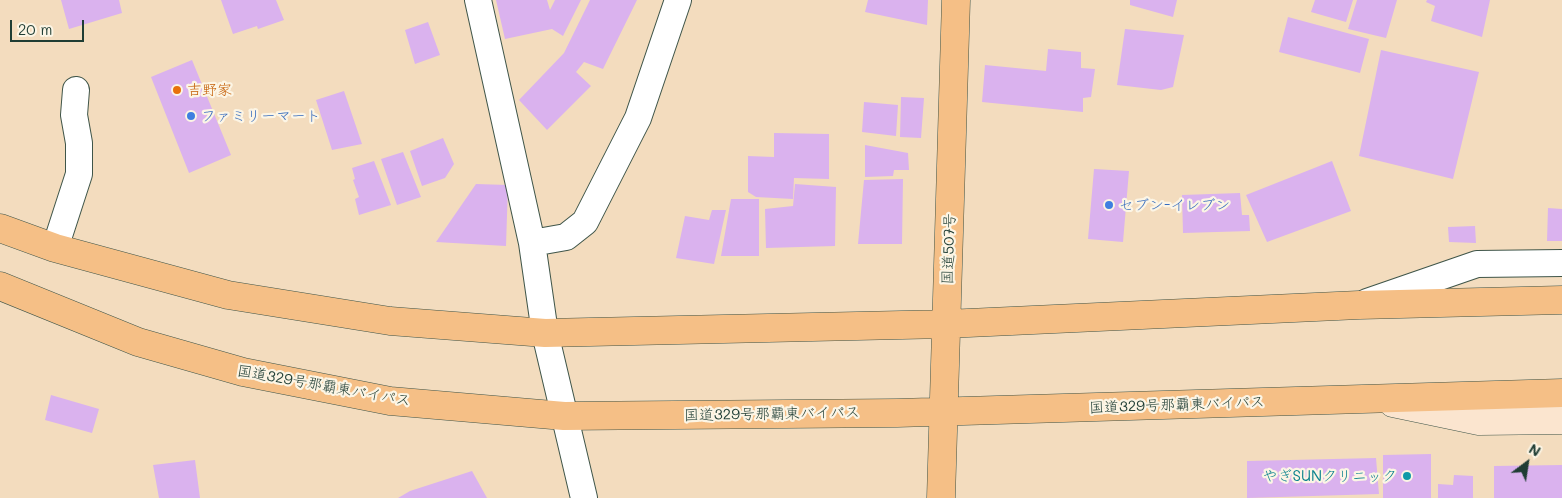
<!DOCTYPE html>
<meta charset="utf-8">
<style>
body{margin:0}
#map{position:relative;width:1562px;height:498px;overflow:hidden;background:#f3dcbe;font-family:Mali,sans-serif}
canvas{display:block}
.north{position:absolute;left:1502px;top:438px;width:50px;height:50px;-webkit-text-stroke:4px #fcf5e5;paint-order:stroke;rotate:31deg;font-size:14px;font-weight:700;line-height:20px;text-align:center;color:#1f3d34}
.north::after{content:'';display:block;margin:auto;width:18px;height:22px;background:#1f3d34;clip-path:polygon(50% 0,100% 100%,50% 72%,0 100%)}
.scale{position:absolute;left:10px;top:20px;width:74px;height:22px;box-sizing:border-box;border:2px solid #1f3d34;border-top:0;padding-left:6px;font-size:15px;line-height:18px;white-space:nowrap;color:#1f3d34;-webkit-text-stroke:4px #fcf5e5;paint-order:stroke}
</style>
<div id="map">
<canvas width="1562" height="498"></canvas>
<div class="north">N</div>
<div class="scale">20 m</div>
</div>
<script>
const context = document.querySelector('canvas').getContext('2d');
context.lineJoin = 'round';
function paint(path, color) {
  context.fillStyle = color;
  context.fill(path, 'evenodd');
}
function stroke(path, color, width, dash) {
  context.strokeStyle = color;
  context.lineWidth = width;
  context.lineCap = dash ? 'butt' : 'round';
  context.setLineDash(dash || []);
  context.stroke(path);
}
function drawText(font, color, halo, rows, align = 'center') {
  context.font = font + ' Mali,"Klee One",sans-serif';
  context.lineWidth = 4.5;
  context.setLineDash([]);
  context.textBaseline = 'middle';
  context.strokeStyle = halo;
  context.fillStyle = color;
  for (const [text, x, y, turn = 0] of rows) {
    context.save();
    context.translate(x, y);
    context.rotate((+turn || 0) * Math.PI / 180);
    context.textAlign = isNaN(turn) ? turn : align;
    if (halo) context.strokeText(text, 0, 0);
    context.fillText(text, 0, 0);
    context.restore();
  }
}
paint(new Path2D(`
 M61 0H119L122 13 69 29Z
 M221 0H276L284 20 258 29 257 26 233 34Z
 M496 0H547L550 10 555 0H581L563 36 552 29 505 39Z
 M590 0H637L603 69 584 62 576 72 591 86 547 130 519 100 564 53Z
 M868 0H928L927 25 865 12Z
 M1130 0H1177L1173 17 1130 5Z
 M1315 0H1353L1346 22 1311 12Z
 M1357 0H1397L1386 38 1348 29Z
 M1427 0H1490L1482 37 1431 21 1435 6 1426 2Z
 M1288 17 1369 39 1360 73 1279 52Z
 M428 22 440 55 415 64 405 30Z
 M1125 29 1184 35 1173 87 1161 90 1117 85Z
 M1048 49 1081 52V68L1095 69 1091 97 1083 98V112L982 102 985 65 1046 71Z
 M1381 50 1479 72 1453 179 1359 156Z
 M192 60 231 155 189 173 151 77Z
 M344 91 362 144 332 150 316 100Z
 M901 97 924 98 921 138 900 137Z
 M864 102 898 105 896 136 862 132Z
 M774 133 829 134V179L794 178 793 199 756 197 748 192V156L774 157Z
 M443 138 454 164 445 178 422 186 410 151Z
 M865 145 908 153 909 170H894L893 176 865 177Z
 M403 152 421 197 397 205 381 159Z
 M374 161 391 205 359 215 355 199 359 197 353 180 355 179 352 168Z
 M1332 161 1351 211 1267 242 1246 195Z
 M1094 169 1129 171 1123 242 1088 239Z
 M903 179 902 244H858L864 180Z
 M476 184 508 185 506 246 436 242Z
 M795 184 836 187 835 246 766 248 765 209 793 206Z
 M1240 193 1242 215H1249L1250 231 1183 233 1182 195Z
 M731 199H759V256H721Z
 M1548 208 1562 209V241H1547Z
 M712 210H726L714 264 676 258 685 216 709 220Z
 M1475 226 1476 243 1449 242 1448 227Z
 M51 395 99 409 92 433 45 420Z
 M1431 454V498H1383V455Z
 M1376 458 1379 494 1247 498V461Z
 M195 460 200 498H159L153 465Z
 M1562 465V498H1494V466Z
 M472 471 487 498H398L410 491Z
 M1454 475 1473 476V498H1438V484L1453 485Z`), '#dab2ee');
const street = new Path2D(`
 M478 0 532 243 545 333 584 498
 M532 243 566 237 585 222 638 118 678 0
 M55 248 79 174V143L74 115 76 90
 M1367 302 1477 264 1562 263`);
const secondary = new Path2D(`
 M1393 403 1479 421 1562 420`);
const highway = new Path2D(`
 M0 228 55 248 228 295 390 321 545 333 946 324 1359 305 1562 300
 M0 286 138 342 243 372 390 401 564 416 897 413 1562 393
 M941 498 956 0`);
stroke(street, '#3f5549', 28);
stroke(secondary, '#3f5549', 29);
stroke(highway, '#3f5549', 29);
stroke(street, '#fff', 26);
stroke(secondary, '#fbe5cf', 28);
stroke(highway, '#f5bf86', 28);
for (const [x, y, r, color] of [
 [177,90,5,"#e8710a"],
 [191,116,5,"#3f7fe0"],
 [1109,205,5,"#3f7fe0"],
 [1407,476,5,"#0f9aa8"]
]) {
  const dot = new Path2D();
  dot.arc(x, y, r, 0, 2 * Math.PI);
  context.fillStyle = color;
  context.fill(dot);
  stroke(dot, '#fcf5e5', 2);
}
drawText('15px', '#c56008', '#fcf5e5', [
 ["吉野家",187,90]
], 'left');
drawText('15px', '#366cbe', '#fcf5e5', [
 ["ファミリーマート",201,116],
 ["セブン-イレブン",1119,205]
], 'left');
drawText('15px', '#1f3d34', '#fcf5e5', [
 ["国道507号",949,249,-88],
 ["国道329号那覇東バイパス",324,386,10],
 ["国道329号那覇東バイパス",1177,405,-2],
 ["国道329号那覇東バイパス",772,414,-1]
]);
drawText('15px', '#0d838f', '#fcf5e5', [
 ["やぎSUNクリニック",1397,476]
], 'right');
</script>
